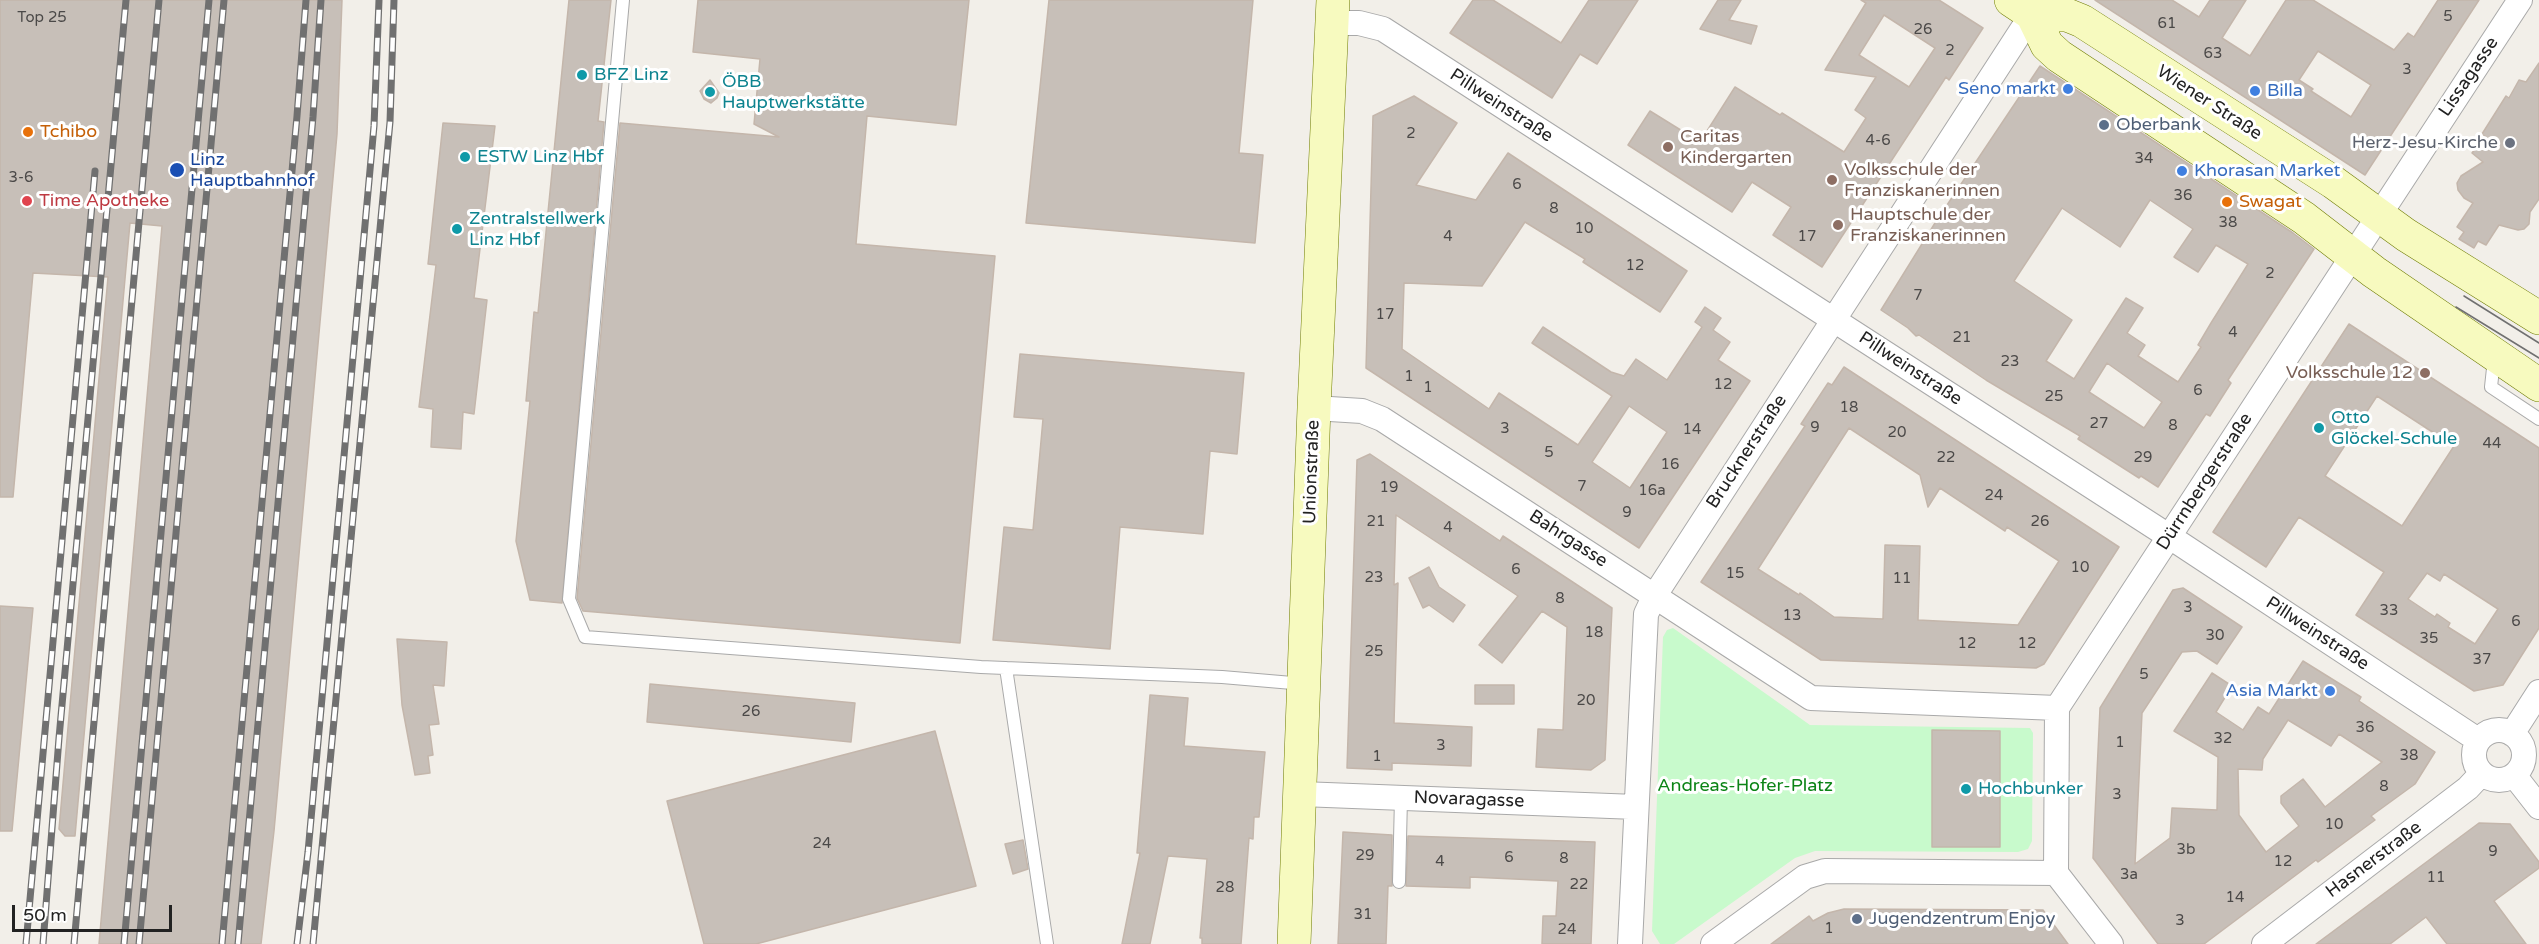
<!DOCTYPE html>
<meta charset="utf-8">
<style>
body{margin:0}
#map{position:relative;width:2539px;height:944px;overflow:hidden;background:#f2efe9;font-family:"Varela Round",sans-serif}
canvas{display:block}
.scale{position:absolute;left:12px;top:905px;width:160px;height:27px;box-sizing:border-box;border:3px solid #222;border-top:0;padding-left:8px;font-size:18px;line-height:21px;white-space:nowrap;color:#222;-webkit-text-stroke:4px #fff;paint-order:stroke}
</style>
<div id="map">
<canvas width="2539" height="944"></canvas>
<div class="scale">50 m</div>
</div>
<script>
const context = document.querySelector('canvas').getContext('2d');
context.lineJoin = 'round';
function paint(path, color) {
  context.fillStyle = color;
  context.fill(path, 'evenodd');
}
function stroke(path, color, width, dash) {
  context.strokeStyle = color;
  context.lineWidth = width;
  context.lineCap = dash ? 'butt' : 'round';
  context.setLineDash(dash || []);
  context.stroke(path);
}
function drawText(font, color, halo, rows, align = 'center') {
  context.font = font + ' "Varela Round",sans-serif';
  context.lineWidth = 6;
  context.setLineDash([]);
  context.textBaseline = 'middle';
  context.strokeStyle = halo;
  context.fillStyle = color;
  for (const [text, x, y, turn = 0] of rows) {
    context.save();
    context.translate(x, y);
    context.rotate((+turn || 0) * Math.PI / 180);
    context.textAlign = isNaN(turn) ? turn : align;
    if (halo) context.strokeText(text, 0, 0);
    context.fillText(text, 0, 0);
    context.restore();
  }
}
paint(new Path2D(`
 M1673 628 1810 725 2030 728 2033 733 2032 841 2028 849 2018 852 1815 851 1795 858 1674 944H1660L1652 931 1663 637 1667 630Z`), '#c8facc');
const building = new Path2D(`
 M0 0H342L337 134 274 831 261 944H99L162 226 130 223 75 836H65L59 829 108 277 33 273 13 497H0Z
 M569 0H611L598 121 604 122 562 603 530 600 516 541 530 401H526L534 312 538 313Z
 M698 0H969L956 125 867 116 856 244 995 256 960 643 583 611 577 598 620 123 779 137 754 124 760 59 693 52Z
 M1049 0H1253L1239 153 1263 155 1255 243 1026 223Z
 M1473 0H1493L1561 43 1589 0H1638L1597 64 1580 54 1552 98 1450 33Z
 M1718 0H1741L1729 20 1757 26 1751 44 1700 29Z
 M1861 0H1939L1983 28 1949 80 1946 77 1822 267 1773 235 1791 207 1752 182 1732 212 1628 145 1650 111 1700 142 1735 87 1780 115 1782 113 1844 152 1866 118 1855 110 1876 77 1825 70 1866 3ZM1884 15 1935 48 1909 87 1859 55Z
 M2095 0H2172L2199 17 2210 0H2246L2222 38 2250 56 2286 0H2313L2394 50 2408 33 2414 37 2438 0H2479L2365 175ZM2318 51 2371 85 2351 117 2311 91 2313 89 2299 80Z
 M2539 63V199L2530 212 2529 224 2524 229 2518 230 2499 225 2486 245 2478 241 2474 248 2459 239 2464 232 2457 227 2473 203 2464 198 2458 190 2457 183 2461 176 2483 162 2472 153 2485 136 2482 134 2506 96 2509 98 2519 80 2526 82Z
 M2040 66 2293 233 2314 249 2228 380 2231 383 2210 416 2206 414 2158 487 2141 476 2139 478 2078 439 2080 436 1986 380 1919 335 1916 336 1908 328 1881 310 1935 223ZM2150 200 2193 229 2174 257 2198 272 2216 245 2248 264 2211 323 2198 345 2201 347 2178 382 2138 356 2145 345 2127 333 2143 308 2126 298 2074 379 2046 361 2072 320 2014 281 2062 208 2120 247ZM2107 363 2162 402 2144 428 2089 392Z
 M710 80 719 93 717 98 711 103 704 99 700 91Z
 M1414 96 1457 123 1416 185 1476 200 1508 153 1687 271 1660 312 1583 262 1585 259 1525 222 1482 286 1404 283 1402 349 1489 409 1499 393 1578 445 1612 396 1532 343 1543 327 1611 372 1624 376 1636 359 1667 380 1702 327 1695 322 1705 307 1721 318 1713 330 1730 342 1718 360 1750 381 1639 548 1366 368 1373 116ZM1629 406 1667 432 1630 488 1592 462Z
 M443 123 495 126 474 298 487 300 474 414 463 412 461 449 431 447 433 409 419 407 436 265 428 264Z
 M2349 324 2539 448V628L2503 685 2474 691 2356 615 2384 572 2299 517 2266 567 2213 532ZM2377 396 2454 446 2402 526 2325 476ZM2427 573 2440 581 2444 574 2498 609 2475 644 2448 627 2450 623 2437 614 2435 617 2408 599Z
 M1020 354 1244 373 1237 454 1210 451 1203 534 1120 527 1110 649 993 640 1004 527 1033 530 1043 419 1014 417Z
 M1844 367 2119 547 2044 664 2036 668 1821 660 1701 582 1805 426 1801 424 1828 383 1832 385ZM1849 428 1920 475 1928 507 1940 488 2005 531 2007 527 2059 561 2018 625 1918 620 1920 546 1885 545 1883 619 1834 617 1800 593 1799 595 1758 569Z
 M1370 454 1500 541 1503 536 1612 608 1605 760 1591 770 1536 767 1538 729 1563 730 1567 627 1542 611 1502 663 1479 645 1518 596 1396 515 1394 585 1398 583 1394 723 1472 727 1471 766 1392 763V770L1347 768 1357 460Z
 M1429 567 1439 587 1465 605 1453 622 1429 605 1423 608 1409 578Z
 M2183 588 2242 627 2217 664 2197 651 2182 652 2142 713 2135 864 2170 838 2172 808 2217 810 2218 757 2174 731 2212 673 2232 686 2216 712 2243 730 2258 707 2269 714 2303 661 2361 697 2359 701 2435 752 2415 784 2371 816 2375 820 2318 862 2316 860 2204 944H2158L2093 858 2100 708 2173 590ZM2288 720 2331 746 2339 734 2382 762 2325 807 2303 779 2281 796V803L2299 826 2266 852 2239 815 2238 769 2262 770 2263 759Z
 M0 606 33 608 12 831H0Z
 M397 639 447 642 444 686 433 685 439 724 429 725 433 755 428 756 430 773 415 775 402 705Z
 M650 684 855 703 851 742 647 722Z
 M1475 685H1514V704H1475Z
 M1150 695 1188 698 1184 746 1265 752 1259 817H1254L1253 839 1249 838 1241 944H1202V938H1200L1207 859 1168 856 1150 944H1122L1140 853H1137Z
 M1932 730 2000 731V847H1932Z
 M935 731 976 886 756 944H704L667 801Z
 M2479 823 2510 824 2539 862V868L2494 901 2526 944H2447L2426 917 2390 944H2316Z
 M1343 832 1392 835V886H1388L1386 944H1338Z
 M1408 836 1595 842 1591 944H1542L1543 916H1556L1558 881 1470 877V888L1406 886Z
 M1023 840 1028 869 1013 874 1005 844Z
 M1844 909 2043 910 2068 944H1771L1809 916 1813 921 1828 913Z`);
paint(building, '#c7bfb8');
stroke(building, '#c4b6ab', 1.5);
const lane = new Path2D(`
 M623 0 569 599 585 637 981 667 1222 677 1304 684
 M2494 359 2491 387 2539 419
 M1006 668 1047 944
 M1399 882 1401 798`);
const street = new Path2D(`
 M1332 23H1359L1383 29 2170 537 2478 740
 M1314 408 1362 411 1382 419 1811 698 2057 708 2056 873 1825 871 1805 877 1713 944
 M2057 708 2520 0
 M2474 755a25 25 0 1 1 50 0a25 25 0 1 1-50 0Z
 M2512 734 2539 692
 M2514 775 2539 807
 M1301 794 1636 807
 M2056 873 2111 944
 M1630 944 1646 614 1655 595 2038 5
 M2264 944 2468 788 2481 774`);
const secondary = new Path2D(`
 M2011 0 2032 14 2047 45 2059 56 2304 218 2374 272 2539 385
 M2032 14 2067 15 2082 21 2333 182 2406 235 2539 318
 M1294 944 1314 408 1333 0`);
stroke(lane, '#a9a9a9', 14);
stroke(street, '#a9a9a9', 26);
stroke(secondary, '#707d05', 34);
stroke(lane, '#fff', 12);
stroke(street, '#fff', 24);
stroke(secondary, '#f7fabf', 33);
stroke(new Path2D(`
 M2464 296 2539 343
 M2456 307 2539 358`), '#707070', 1.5);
const rail = new Path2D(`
 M26 944 95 171
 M43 944 59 738 126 0
 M74 944 159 0
 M124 944 209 0
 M139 944 224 0
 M222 944 297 116 306 0
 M238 944 313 117 321 0
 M297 944 308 852 374 126 379 0
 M313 944 390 122 394 0`);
stroke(rail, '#707070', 7);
stroke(rail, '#fff', 4.5, [14]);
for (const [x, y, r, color] of [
 [582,75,6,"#0f9aa8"],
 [2068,89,6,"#3f7fe0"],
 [2255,91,6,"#3f7fe0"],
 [710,92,6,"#0f9aa8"],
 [2104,125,6,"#5c6f8a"],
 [28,132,6,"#e8710a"],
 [2510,143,6,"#6b7280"],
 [1668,147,6,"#8d6e63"],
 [465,157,6,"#0f9aa8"],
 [177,170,8,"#1a4fb4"],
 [2182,171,6,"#3f7fe0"],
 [1832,180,6,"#8d6e63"],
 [27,201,6,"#e0444e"],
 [2227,202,6,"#e8710a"],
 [1838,225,6,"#8d6e63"],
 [457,229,6,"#0f9aa8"],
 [2425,373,6,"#8d6e63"],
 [2319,428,6,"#0f9aa8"],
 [2330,691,6,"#3f7fe0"],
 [1966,789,6,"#0f9aa8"],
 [1857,919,6,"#5c6f8a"]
]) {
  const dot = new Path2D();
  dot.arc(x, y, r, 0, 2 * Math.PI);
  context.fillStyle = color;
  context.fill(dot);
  stroke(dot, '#fff', 2);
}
drawText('15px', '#4b4948', null, [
 ["5",2448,17],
 ["Top 25",42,18],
 ["61",2167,24],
 ["26",1923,30],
 ["2",1950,51],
 ["63",2213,54],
 ["3",2407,70],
 ["2",1411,134],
 ["4-6",1878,141],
 ["34",2144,159],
 ["3-6",21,178],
 ["6",1517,185],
 ["36",2183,196],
 ["8",1554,209],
 ["38",2228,223],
 ["10",1584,229],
 ["4",1448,237],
 ["17",1807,237],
 ["12",1635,266],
 ["2",2270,274],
 ["7",1918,296],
 ["17",1385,315],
 ["4",2233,333],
 ["21",1962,338],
 ["23",2010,362],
 ["1",1409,377],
 ["12",1723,385],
 ["1",1428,388],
 ["6",2198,391],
 ["25",2054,397],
 ["18",1849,408],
 ["27",2099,424],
 ["8",2173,426],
 ["9",1815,428],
 ["3",1505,429],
 ["14",1692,430],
 ["20",1897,433],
 ["44",2492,444],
 ["5",1549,453],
 ["22",1946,458],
 ["29",2143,458],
 ["16",1670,465],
 ["7",1582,487],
 ["19",1389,488],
 ["16a",1652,491],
 ["24",1994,496],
 ["9",1627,513],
 ["21",1376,522],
 ["26",2040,522],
 ["4",1448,528],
 ["10",2080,568],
 ["6",1516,570],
 ["15",1735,574],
 ["23",1374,578],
 ["11",1902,579],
 ["8",1560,599],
 ["3",2188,608],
 ["33",2389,611],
 ["13",1792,616],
 ["6",2516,622],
 ["18",1594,633],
 ["30",2215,636],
 ["35",2429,639],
 ["12",1967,644],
 ["12",2027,644],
 ["25",1374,652],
 ["37",2482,660],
 ["5",2144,675],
 ["20",1586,701],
 ["26",751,712],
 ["36",2365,728],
 ["32",2223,739],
 ["1",2120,743],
 ["3",1441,746],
 ["38",2409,756],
 ["1",1377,757],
 ["8",2384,787],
 ["3",2117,795],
 ["10",2334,825],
 ["24",822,844],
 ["3b",2186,850],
 ["9",2493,852],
 ["29",1365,856],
 ["6",1509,858],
 ["8",1564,859],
 ["4",1440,862],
 ["12",2283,862],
 ["3a",2129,875],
 ["11",2436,878],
 ["22",1579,885],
 ["28",1225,888],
 ["14",2235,898],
 ["31",1363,915],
 ["3",2180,921],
 ["1",1829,929],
 ["24",1567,930]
]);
drawText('18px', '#0d838f', '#fff', [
 ["BFZ Linz",594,75],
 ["ÖBB",722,82],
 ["Hauptwerkstätte",722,103],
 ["ESTW Linz Hbf",477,157],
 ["Zentralstellwerk",469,219],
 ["Linz Hbf",469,240],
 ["Otto",2331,418],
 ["Glöckel-Schule",2331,439],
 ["Hochbunker",1978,789]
], 'left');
drawText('18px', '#222', '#fff', [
 ["Lissagasse",2469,77,-56],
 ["Wiener Straße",2209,103,33],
 ["Pillweinstraße",1501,106,33],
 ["Pillweinstraße",1910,369,33],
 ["Brucknerstraße",1747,452,-57],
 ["Unionstraße",1312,472,-88],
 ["Dürrnbergerstraße",2205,482,-57],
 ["Bahrgasse",1568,539,33],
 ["Pillweinstraße",2317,634,33],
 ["Novaragasse",1469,800,2],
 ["Hasnerstraße",2374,860,-37]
]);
drawText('18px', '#366cbe', '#fff', [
 ["Seno markt",2056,89],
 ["Billa",2267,91,"left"],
 ["Khorasan Market",2194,171,"left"],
 ["Asia Markt",2318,691]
], 'right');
drawText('18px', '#4e5e75', '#fff', [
 ["Oberbank",2116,125],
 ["Jugendzentrum Enjoy",1869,919]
], 'left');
drawText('18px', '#c56008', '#fff', [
 ["Tchibo",40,132],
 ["Swagat",2239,202]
], 'left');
drawText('18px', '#785e54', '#fff', [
 ["Caritas",1680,137],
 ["Kindergarten",1680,158],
 ["Volksschule der",1844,170],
 ["Franziskanerinnen",1844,191],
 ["Hauptschule der",1850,215],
 ["Franziskanerinnen",1850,236],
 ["Volksschule 12",2413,373,"right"]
], 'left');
drawText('18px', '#5b616d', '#fff', [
 ["Herz-Jesu-Kirche",2498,143]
], 'right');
drawText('18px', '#164399', '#fff', [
 ["Linz",190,160],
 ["Hauptbahnhof",190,181]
], 'left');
drawText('18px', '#be3a42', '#fff', [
 ["Time Apotheke",39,201]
], 'left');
drawText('18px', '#0c8416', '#fff', [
 ["Andreas-Hofer-Platz",1745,786]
]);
</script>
